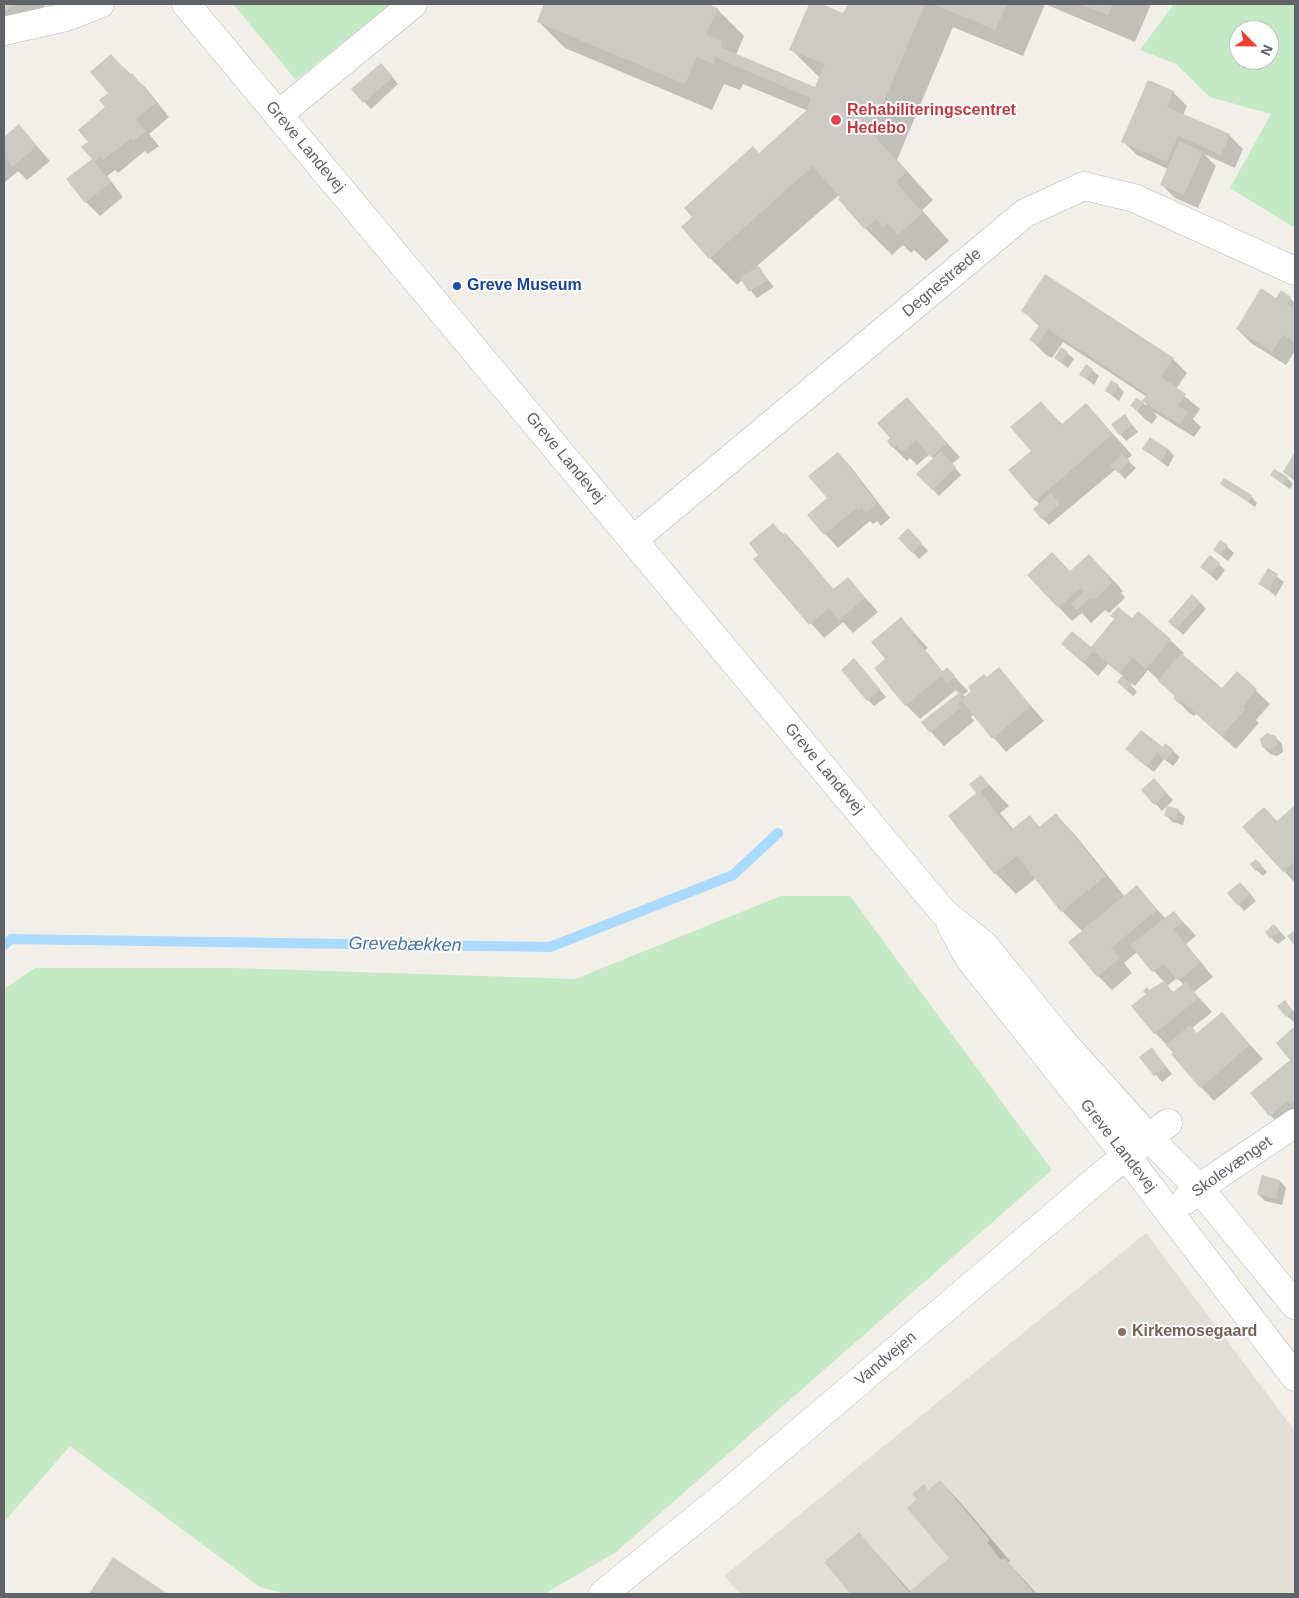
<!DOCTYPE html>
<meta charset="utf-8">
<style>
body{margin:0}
#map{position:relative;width:1299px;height:1598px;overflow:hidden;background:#f1efe8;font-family:Arial,sans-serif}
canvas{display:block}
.frame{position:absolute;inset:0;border:5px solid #5f6368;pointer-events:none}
.north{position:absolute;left:1229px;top:20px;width:50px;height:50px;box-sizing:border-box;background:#fff;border:1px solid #bfc1c3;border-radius:50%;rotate:113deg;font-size:14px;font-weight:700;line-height:20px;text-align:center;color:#5f6368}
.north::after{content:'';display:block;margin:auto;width:18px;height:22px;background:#ea4335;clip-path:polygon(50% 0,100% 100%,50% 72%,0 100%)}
</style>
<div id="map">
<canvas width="1299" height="1598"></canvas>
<div class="frame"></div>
<div class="north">N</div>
</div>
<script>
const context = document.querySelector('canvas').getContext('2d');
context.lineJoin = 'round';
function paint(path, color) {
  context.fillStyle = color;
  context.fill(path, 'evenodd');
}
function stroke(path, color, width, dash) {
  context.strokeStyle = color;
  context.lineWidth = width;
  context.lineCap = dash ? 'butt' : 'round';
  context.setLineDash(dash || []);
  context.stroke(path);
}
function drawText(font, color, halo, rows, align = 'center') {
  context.font = font + ' Arial,sans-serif';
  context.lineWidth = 4;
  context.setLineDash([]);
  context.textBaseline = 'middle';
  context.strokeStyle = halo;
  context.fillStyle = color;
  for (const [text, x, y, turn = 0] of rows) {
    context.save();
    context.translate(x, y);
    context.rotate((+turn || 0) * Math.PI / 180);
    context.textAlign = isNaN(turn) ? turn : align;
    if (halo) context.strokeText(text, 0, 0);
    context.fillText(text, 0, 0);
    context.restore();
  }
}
paint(new Path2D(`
 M1146 1233 1295 1431V1590L1289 1594H740L724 1576Z`), '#e1ded6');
paint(new Path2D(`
 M233 4H391L296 80Z
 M1174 4H1295V228L1230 188 1271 114 1210 97 1176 64 1140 50ZM1239 30H1269V60H1239Z
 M781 896H850L1052 1170 616 1552 544 1594H287L260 1587 70 1446 4 1522V989L35 968H233L575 979Z`), '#c5e8c5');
paint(new Path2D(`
 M4 4H47L27 19 4 32Z
 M546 4H705L717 9 744 36 736 55 816 89 820 78 791 49 810 4H819L844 14 849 4H1045L1023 56 953 27 897 160 933 200 922 210 949 241 926 261 914 250 911 253 903 245 892 255 865 228 840 194 757 266 774 287 757 298 742 280 737 285 710 258 759 154 808 111 743 84 740 90 724 84 712 110 565 48 538 21Z
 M1045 4H1151L1135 42Z
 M111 56 146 88 169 117 149 134 159 146 148 154 145 151 118 173 115 170 107 176 123 197 100 216 86 202 93 159 90 142 107 108Z
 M387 71 398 84 371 109 353 90Z
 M1173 92 1187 106 1183 115 1229 135 1243 149 1235 168 1204 154 1216 166 1198 208 1175 198 1162 185 1168 169 1137 155 1123 141Z
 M19 126 50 161 27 180 18 171 4 183V138Z
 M1290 298 1295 303V351L1286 365 1251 343 1237 329 1277 299Z
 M1023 311 1173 359 1187 373 1176 389 1200 409 1193 419 1201 427 1194 437 1154 412 1157 417 1152 424 1146 420 1132 406 1137 399 1147 406 1144 401 1147 397 1063 342 1052 358 1045 354 1031 340 1040 327Z
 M1067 353 1074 359 1068 368 1055 358Z
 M1092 370 1099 376 1094 385 1081 375Z
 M1118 386 1124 392 1119 401 1106 391Z
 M906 398 960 457 952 464 961 475 939 496 918 474 934 459 930 454 917 465 910 458 907 461 893 447 892 438Z
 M1040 402 1063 425 1086 404 1132 455 1127 460 1136 468 1125 479 1116 469 1049 525 1043 519 1040 505 1010 470 1032 451Z
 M1125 416 1138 432 1126 441 1120 434Z
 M1144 449H1168L1174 456 1168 467Z
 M838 453 851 467 890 518 881 526 877 521 873 524 870 521 838 548 808 515 829 498Z
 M1295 454V481L1284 472Z
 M1271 475 1287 478 1293 484 1290 489Z
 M1221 483 1251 496 1257 503 1255 507Z
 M773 525 799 548 834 590 848 578 878 612 853 633 843 622 824 638 755 559 760 555Z
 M908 530 928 551 919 559 900 538Z
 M1221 541 1234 553 1228 561 1214 550Z
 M1219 564 1225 570 1217 581 1208 573Z
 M1103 569 1123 591 1121 593 1125 598 1109 613 1105 610 1091 623 1082 613 1072 621 1029 576Z
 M1268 570 1284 582 1276 596 1260 584Z
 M1200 602 1206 609 1183 635 1176 628Z
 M901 619 928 648 925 650 943 672 947 669 968 691 963 695 966 697 999 669 1044 721 1006 752 974 715 971 717 974 721 944 746 931 732 959 693 956 690 920 719 906 705 887 659Z
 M1132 620 1170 640 1184 653 1182 655 1222 690 1237 673 1270 704 1256 720 1259 723 1236 749 1196 714 1194 716 1188 712 1175 698 1176 697 1148 670 1135 686 1131 683 1130 684 1137 692 1133 696 1118 682 1123 676 1108 664 1098 676 1063 644 1091 649Z
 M861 667 886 697 874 706 868 700Z
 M1275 737 1282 744 1283 752 1277 756 1270 754 1263 747Z
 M1173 751 1180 757 1173 766 1164 759 1154 772 1133 756Z
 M981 776 1009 806 1000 813 1013 829 1029 816 1040 827 1056 815 1076 836 1125 897 1137 887 1166 919 1174 913 1188 927 1196 936 1186 944 1213 977 1194 992 1212 1012 1192 1028 1197 1034 1222 1013 1263 1059 1214 1101 1201 1087 1175 1053 1155 1033 1147 994 1164 982 1137 952 1124 963 1132 973 1112 990 1098 976 1083 932 1062 911 1036 878 1016 894 995 873 978 793ZM1177 978 1184 985 1174 993 1167 986Z
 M1160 786 1173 800 1162 811 1143 790Z
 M1295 807V883L1244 827 1278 823Z
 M1178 810 1185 817 1183 825 1172 822 1166 815Z
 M1256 860 1267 872 1263 876 1251 865Z
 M1247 890 1256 901 1244 911 1238 904Z
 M1274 925 1286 938 1278 944 1271 938Z
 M1285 1002 1295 1013 1294 1022 1287 1016Z
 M1295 1028V1120L1284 1129 1270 1115 1291 1060 1277 1044Z
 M1152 1049 1172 1074 1162 1082 1141 1057Z
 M1280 1181 1286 1188 1282 1205 1265 1201 1258 1194Z
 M940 1481 960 1502 1010 1561 1008 1562 1037 1594H852L825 1562 859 1534 911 1592 951 1559 929 1491Z
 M114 1559 166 1594H90Z`), '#0003');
stroke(new Path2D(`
 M4 945 11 939 550 947 733 875 778 833`), '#aadaff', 10);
paint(new Path2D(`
 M4 4H15L4 11Z
 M544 4H708L718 8 706 34 722 41 720 47 815 87 825 64 789 50 809 4H822L843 13 848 4H925L871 132 907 172 896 182 923 213 898 235 887 223 883 227 876 219 864 229 838 199 840 197 813 166 709 259 681 227 692 217 684 208 753 146 759 153 809 108 808 106 811 98 715 57 713 64 697 57 685 84 537 22Z
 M933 4H1007L995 30Z
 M1080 4H1113L1108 15Z
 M111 54 129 75 132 73 156 103 136 119 146 131 133 141 131 138 103 160 101 156 94 162 111 182 85 203 66 179 92 159 81 147 88 142 78 130 105 107 99 100 108 93 90 72Z
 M381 63 393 77 363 103 351 89Z
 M1148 80 1174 91 1167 107 1230 134 1221 155 1178 136 1167 162 1121 142Z
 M19 124 37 146 12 167 4 156V137Z
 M1179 141 1203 152 1184 195 1160 185Z
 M759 266 768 280 749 292 740 278Z
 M1045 274 1174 358 1161 377 1186 394 1178 406 1188 412 1180 424 1144 402 1138 411 1130 406 1136 398 1142 401 1147 394 1048 329 1037 345 1029 340 1040 324 1021 311Z
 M1261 288 1276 298 1281 290 1291 297 1287 304 1295 310V343L1283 335 1272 352 1236 329Z
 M1061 347 1068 352 1061 363 1054 358Z
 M1086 364 1093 369 1087 379 1079 375Z
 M1111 380 1119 385 1112 395 1105 391Z
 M907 397 947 443 931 457 916 440 902 452 896 445 892 448 887 441 890 438 877 423Z
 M1041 401 1061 425 1086 403 1113 434 1035 501 1008 470 1031 451 1010 427Z
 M1125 414 1132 425 1119 435 1111 424Z
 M1150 437 1168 449 1161 461 1142 449Z
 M941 451 956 467 932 490 916 474Z
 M838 452 877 503 866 513 862 508 859 511 856 508 824 535 807 515 827 498 808 476Z
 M1295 452V469L1290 477 1283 472Z
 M1122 454 1130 461 1118 473 1110 466Z
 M1274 469 1288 477 1283 484 1270 475Z
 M1224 478 1252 495 1248 502 1220 484Z
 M1051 493 1060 504 1042 520 1033 509Z
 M773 523 783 535 785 532 833 589 848 577 865 598 839 620 829 608 809 625 753 559 758 555 749 543Z
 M908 528 922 543 912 553 898 538Z
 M1220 540 1228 545 1220 555 1213 550Z
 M1052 552 1070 571 1089 554 1110 577 1108 578 1112 583 1094 600 1091 597 1077 610 1071 604 1084 591 1080 588 1058 608 1027 575Z
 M1210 555 1220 563 1210 575 1200 567Z
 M1268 568 1278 574 1269 590 1258 584Z
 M1192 594 1200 602 1176 629 1168 622Z
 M1118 607 1132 618 1138 611 1171 639 1146 669 1133 658 1120 673 1093 651 1083 663 1061 644 1072 631 1091 647 1114 619 1110 616Z
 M901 617 915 634 912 635 942 672 947 667 955 676 947 683 941 676 905 706 874 668 885 659 871 642Z
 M1181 653 1222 688 1237 671 1257 689 1243 706 1246 709 1221 736 1182 701 1179 704 1173 698 1175 696 1158 681Z
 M854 658 880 689 867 701 841 670Z
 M999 667 1031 706 992 739 961 700 958 703 961 707 930 733 921 722 961 691 963 694 960 696 962 699 971 691 968 687 984 674 987 677Z
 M1122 676 1132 684 1126 690 1117 682Z
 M1141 730 1163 747 1165 743 1174 750 1166 760 1157 753 1147 767 1125 749Z
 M1267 733 1276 736 1277 745 1270 750 1262 747 1260 739Z
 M981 775 989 785 980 792 1011 830 1030 815 1039 827 1056 813 1106 876 1061 912 1017 856 994 874 948 816 976 793 969 784Z
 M1154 778 1167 793 1154 805 1141 790Z
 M1295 805V861L1283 872 1242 827 1264 807 1277 821Z
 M1167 806 1179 809 1176 819 1164 816Z
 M1256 859 1262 865 1255 871 1250 864Z
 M1240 882 1251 894 1237 905 1227 893Z
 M1137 885 1157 910 1111 948 1120 958 1097 977 1068 942Z
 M1174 911 1183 922 1173 930 1201 962 1178 981 1164 964 1152 972 1130 945Z
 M1274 924 1280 931 1270 939 1265 932Z
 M1295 930V946L1287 936Z
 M1164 981 1173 992 1186 982 1199 998 1154 1034 1131 1006 1146 994 1143 991 1147 987 1149 990Z
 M1285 1000 1293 1011 1286 1017 1277 1006Z
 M1222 1012 1250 1045 1200 1088 1171 1054 1173 1053 1166 1045 1190 1025 1197 1033Z
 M1295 1026V1100L1290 1104 1288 1101 1269 1116 1250 1093 1290 1060 1276 1043Z
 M1152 1047 1166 1067 1154 1076 1139 1057Z
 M1262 1175 1280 1180 1276 1199 1257 1194Z
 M940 1480 990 1540 987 1542 1001 1560 1005 1558 1035 1594H851L824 1562 859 1532 909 1592 949 1558 907 1508 917 1499 912 1494 924 1484 928 1490Z
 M113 1557 168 1594H89Z`), '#cccac5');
const minor = new Path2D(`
 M186 4 944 913 985 946 1061 1040 1149 1138 1199 1188 1295 1305
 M4 31 66 17 100 4
 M278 115 413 4
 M633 540 1025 213 1084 186 1134 198 1295 271
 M951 925 969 958 1127 1157 1295 1377
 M1186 1200 1199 1188 1295 1123
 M603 1594 723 1497 1107 1171 1168 1123`);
stroke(minor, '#b5b8bc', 29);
stroke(minor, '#fff', 28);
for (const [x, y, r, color] of [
 [836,120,6,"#e0444e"],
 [457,286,5,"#1a4fb4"],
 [1122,1332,5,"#8d6e63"]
]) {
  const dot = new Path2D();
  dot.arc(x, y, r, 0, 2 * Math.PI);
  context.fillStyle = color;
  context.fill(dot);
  stroke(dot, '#fff', 2);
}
drawText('bold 16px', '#be3a42', '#fff', [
 ["Rehabiliteringscentret",847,111],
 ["Hedebo",847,129]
], 'left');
drawText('16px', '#5f6368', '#fff', [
 ["Greve Landevej",305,147,50],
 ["Degnestræde",942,283,-40],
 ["Greve Landevej",565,458,50],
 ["Greve Landevej",824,769,50],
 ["Greve Landevej",1118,1146,52],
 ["Skolevænget",1232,1167,-35],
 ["Vandvejen",886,1359,-40]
]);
drawText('bold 16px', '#164399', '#fff', [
 ["Greve Museum",467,286]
], 'left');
drawText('bold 16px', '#785e54', '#fff', [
 ["Kirkemosegaard",1132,1332]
], 'left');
drawText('italic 18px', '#4174aa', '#fff', [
 ["Grevebækken",405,945,1]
]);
</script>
